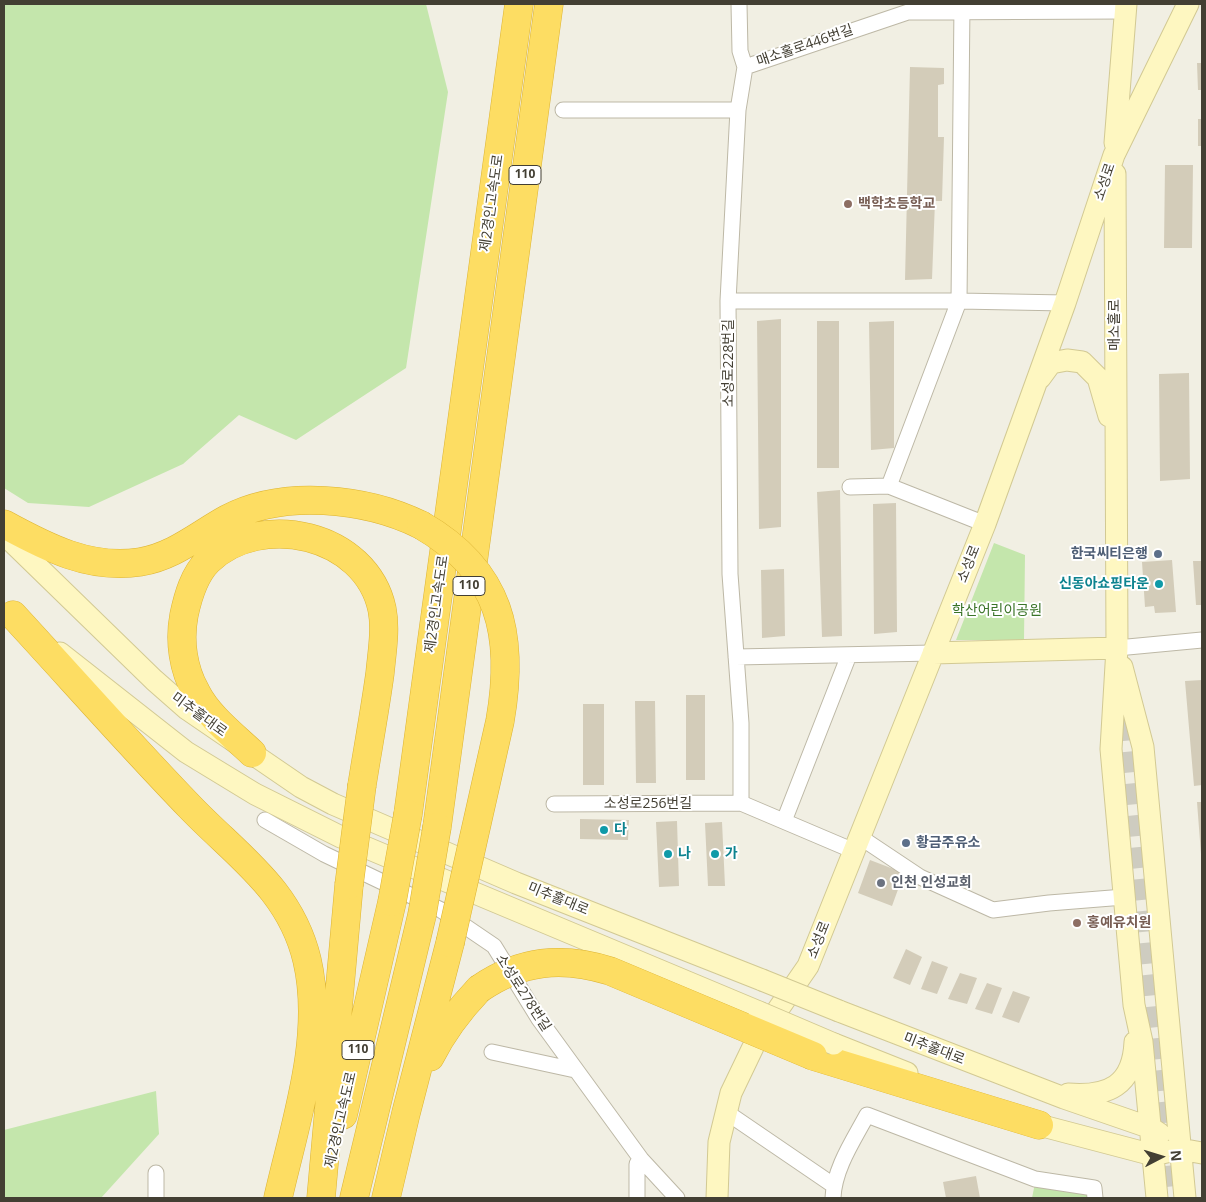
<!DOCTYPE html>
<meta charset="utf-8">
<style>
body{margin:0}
#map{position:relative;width:1206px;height:1202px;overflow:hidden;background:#f1efe3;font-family:"Open Sans",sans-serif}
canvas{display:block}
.frame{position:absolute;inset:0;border:5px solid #433f33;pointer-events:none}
.north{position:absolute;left:1136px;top:1132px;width:50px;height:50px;-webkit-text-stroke:4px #fff;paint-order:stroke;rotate:85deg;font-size:14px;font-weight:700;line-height:20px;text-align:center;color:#433f33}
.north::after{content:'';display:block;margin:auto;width:18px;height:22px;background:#433f33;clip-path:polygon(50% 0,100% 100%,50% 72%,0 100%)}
</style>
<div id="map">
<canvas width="1206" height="1202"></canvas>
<div class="frame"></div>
<div class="north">N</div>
</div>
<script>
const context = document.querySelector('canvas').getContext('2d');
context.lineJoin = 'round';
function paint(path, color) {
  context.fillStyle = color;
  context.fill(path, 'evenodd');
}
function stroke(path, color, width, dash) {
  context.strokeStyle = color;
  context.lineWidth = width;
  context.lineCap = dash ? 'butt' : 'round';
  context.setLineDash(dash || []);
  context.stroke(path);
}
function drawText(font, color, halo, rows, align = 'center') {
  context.font = font + ' "Open Sans","Noto Sans KR",sans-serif';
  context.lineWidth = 4;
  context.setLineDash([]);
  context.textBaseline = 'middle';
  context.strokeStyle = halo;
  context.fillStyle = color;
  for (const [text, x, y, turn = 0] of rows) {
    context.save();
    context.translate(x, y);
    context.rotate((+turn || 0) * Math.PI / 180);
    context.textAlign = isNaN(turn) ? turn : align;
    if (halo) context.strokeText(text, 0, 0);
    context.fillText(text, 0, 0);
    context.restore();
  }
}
paint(new Path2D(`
 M4 4H426L448 92 406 368 296 440 239 415 183 464 89 507 28 503 4 488Z
 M994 543 1025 555 1024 640H956Z
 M156 1091 159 1134 101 1198H4V1130Z
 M1035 1183 1093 1190V1198H1032Z`), '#c4e6ac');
paint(new Path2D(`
 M1197 63H1202V90H1198Z
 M910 67 944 68V84L938 85V137H944L942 201H935L932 279 905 280Z
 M1198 119H1202V146H1198Z
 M1165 165H1193L1192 248H1164Z
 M781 319V527L759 529 757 321Z
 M817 321H839V468H817Z
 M894 321V448L871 450 869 322Z
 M1189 373 1190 479 1160 481 1159 374Z
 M840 490 842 636 822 637 817 492Z
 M896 503 897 632 874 634 873 504Z
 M1172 560 1176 612 1155 613 1154 606 1145 607 1142 562Z
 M1193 561H1202V605H1196Z
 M784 569 785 636 762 638 761 570Z
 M1202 680V785L1194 786 1185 681Z
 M686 695H705V780H686Z
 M635 701H655L656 783H636Z
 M583 704H604V785H583Z
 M1197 802H1202V853L1201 854Z
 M580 819 629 820 628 840 580 839Z
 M677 821 679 886 659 887 656 822Z
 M722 822 725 886H708L705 823Z
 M870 860 904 873 892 906 858 893Z
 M906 949 922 957 910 985 893 978Z
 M932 961 948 967 937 994 921 989Z
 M960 973 977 978 967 1004 948 999Z
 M987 983 1002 988 992 1014 975 1009Z
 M1013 991 1030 997 1019 1023 1002 1017Z
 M976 1176 980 1198H946L943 1182Z`), '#d3ccb9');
stroke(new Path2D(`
 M1121 688 1171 1198`), '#ceccc0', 21, [21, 11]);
const street = new Path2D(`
 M739 4 740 51 745 67
 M563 110H738
 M728 301H959L1065 303
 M889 486 959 301 962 4
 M850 487 889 486 985 524
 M1117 648 1202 640
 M736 657 933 653
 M741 803V723L730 574 728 301 738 110 745 67 908 12 1126 11
 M554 804 741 803 854 851
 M265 820 324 854 441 910 494 946 539 1019 641 1159 677 1198
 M784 821 849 655
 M860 837 920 877 993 910 1049 903 1124 897
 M492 1052 575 1070
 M726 1112 833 1185
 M156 1173V1198
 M637 1198V1164L641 1159
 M833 1198C834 1169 853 1141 867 1115L1035 1179 1094 1188 1095 1198`);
const secondary = new Path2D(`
 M1115 143 1126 4
 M1115 174 1117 648 1111 749 1134 1005 1142 1042 1157 1198
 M1040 378 1051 363 1067 360 1082 362 1098 378 1109 416
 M4 534 154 680 187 709 301 787 333 804 516 883 762 980
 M60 653 186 752 255 794 341 837 759 1012
 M933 653 1117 648
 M1122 667 1143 747 1185 1198
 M839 1011 1064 1098 1151 1128 1160 1134
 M834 1044 907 1073
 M1068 1094C1108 1097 1133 1086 1135 1042
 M1026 1120 1039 1125 1153 1155 1180 1149 1202 1153
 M717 1198 719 1142 731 1093 755 1043 808 966 985 524 1065 303 1114 155 1188 4`);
const highway = new Path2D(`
 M4 524C46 547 90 570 140 562 173 557 198 535 227 519 283 489 366 498 421 525
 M13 615C72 679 130 745 190 807 237 856 290 889 307 960 325 1037 295 1123 278 1198
 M252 753C233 735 208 716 196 692 183 669 179 641 184 615 188 596 194 575 208 561 261 510 366 534 382 609 386 629 382 652 380 673 375 710 368 747 362 785
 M408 814 519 4
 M437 827 549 4
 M813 1056 1039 1125
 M430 1057C443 1031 459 1010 479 989
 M343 1115 392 902
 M321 1198 349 885
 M354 1198 422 915
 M386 1198 406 1113 450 943`);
stroke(street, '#bdb8a6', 17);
stroke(secondary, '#d2c993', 23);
stroke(highway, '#dcb333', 29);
stroke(street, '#fff', 15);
stroke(secondary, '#fef7c1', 21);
stroke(highway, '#fddd63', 28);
const secondaryBridge = new Path2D(`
 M762 980 839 1011
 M759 1012 834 1044`);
const highwayBridge = new Path2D(`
 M421 525C501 571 515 635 500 721L450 943
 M349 885 362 785
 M392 902 408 814
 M422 915 437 827
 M479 989C521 960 562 956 610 971L813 1056`);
stroke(secondaryBridge, '#d2c993', 23, []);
stroke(highwayBridge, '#dcb333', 29, []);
stroke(secondaryBridge, '#fef7c1', 21);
stroke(highwayBridge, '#fddd63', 28);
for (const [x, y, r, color] of [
 [848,204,5,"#8d6e63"],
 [1158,554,5,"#5c6f8a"],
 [1159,584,5,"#0f9aa8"],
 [604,830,5,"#0f9aa8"],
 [906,843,5,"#5c6f8a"],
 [668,854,5,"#0f9aa8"],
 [715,854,5,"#0f9aa8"],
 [881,883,5,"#6b7280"],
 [1077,923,5,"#8d6e63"]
]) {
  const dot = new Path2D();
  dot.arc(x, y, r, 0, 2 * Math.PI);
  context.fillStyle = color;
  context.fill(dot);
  stroke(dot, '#fff', 2);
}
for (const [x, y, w] of [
 [525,175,32],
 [469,586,32],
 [358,1050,32]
]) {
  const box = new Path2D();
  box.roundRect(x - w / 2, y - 9.5, w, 19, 4);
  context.fillStyle = '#fff';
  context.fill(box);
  stroke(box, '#433f33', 1);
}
drawText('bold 12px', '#433f33', null, [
 ["110",525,175],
 ["110",469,586],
 ["110",358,1050]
]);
drawText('14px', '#433f33', '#fff', [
 ["매소홀로446번길",805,46,-19],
 ["소성로",1105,182,-71],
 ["제2경인고속도로",492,203,-82],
 ["매소홀로",1115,325,-90],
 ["소성로228번길",729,363,-90],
 ["소성로",969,564,-68],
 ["제2경인고속도로",437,604,-82],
 ["미추홀대로",199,715,36],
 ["소성로256번길",648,804],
 ["미추홀대로",558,899,22],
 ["소성로",819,940,-68],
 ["소성로278번길",523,993,57],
 ["미추홀대로",934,1049,21],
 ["제2경인고속도로",341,1120,-77]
]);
drawText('bold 14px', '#785e54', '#fff', [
 ["백학초등학교",858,204],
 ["홍예유치원",1087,923]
], 'left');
drawText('bold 14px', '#4e5e75', '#fff', [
 ["한국씨티은행",1148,554],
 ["황금주유소",916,843,"left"]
], 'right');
drawText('bold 14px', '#0d838f', '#fff', [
 ["신동아쇼핑타운",1149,584,"right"],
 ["다",614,830],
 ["나",678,854],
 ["가",725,854]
], 'left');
drawText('14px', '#3b7428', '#fff', [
 ["학산어린이공원",997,611]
]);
drawText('bold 14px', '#5b616d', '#fff', [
 ["인천 인성교회",891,883]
], 'left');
</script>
